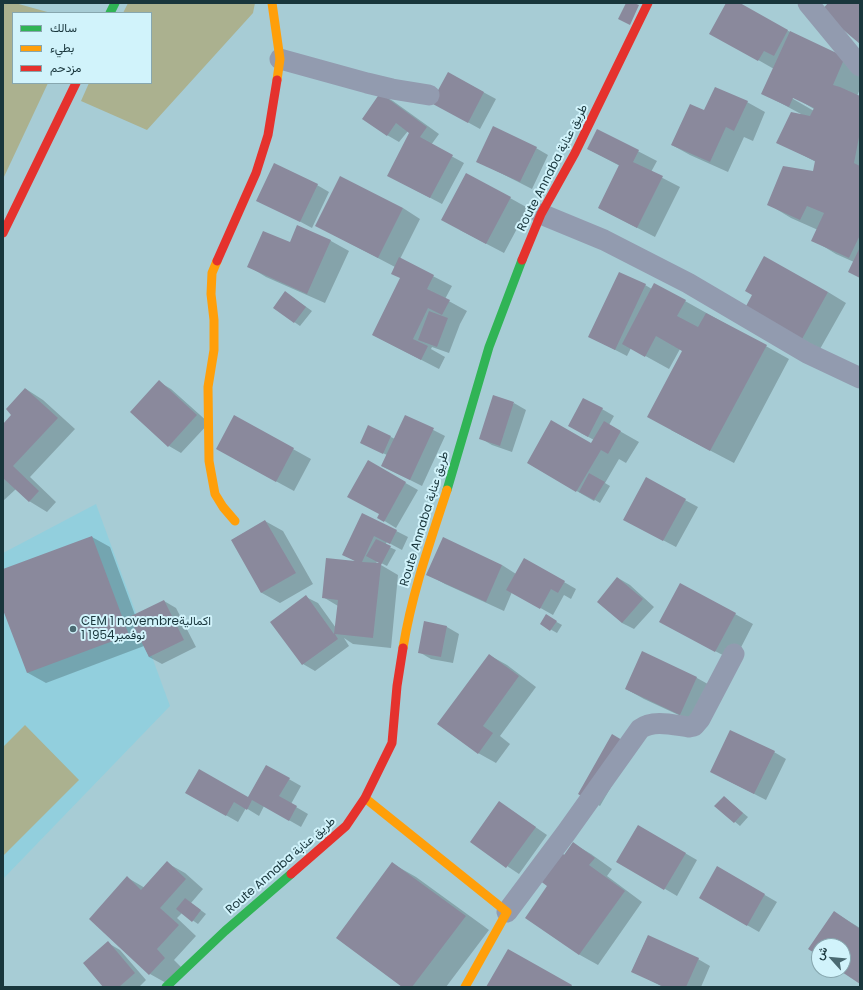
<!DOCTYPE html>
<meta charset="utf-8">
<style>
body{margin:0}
#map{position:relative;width:863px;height:990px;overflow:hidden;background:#a7ccd5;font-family:Poppins,Vazirmatn,sans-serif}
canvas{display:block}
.frame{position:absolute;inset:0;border:4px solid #19363c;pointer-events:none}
.legend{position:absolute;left:12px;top:12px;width:140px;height:72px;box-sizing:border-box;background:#d1f3fb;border:1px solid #87a7af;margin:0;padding:5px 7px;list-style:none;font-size:12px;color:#19363c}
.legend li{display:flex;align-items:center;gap:8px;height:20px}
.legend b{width:20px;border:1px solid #87a7af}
.north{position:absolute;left:811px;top:938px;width:40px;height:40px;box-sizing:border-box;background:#d1f3fb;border:1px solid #87a7af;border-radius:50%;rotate:297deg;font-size:11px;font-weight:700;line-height:16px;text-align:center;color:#19363c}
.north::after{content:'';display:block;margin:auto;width:14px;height:18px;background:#4b6a72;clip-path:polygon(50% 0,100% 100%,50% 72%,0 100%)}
</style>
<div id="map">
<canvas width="863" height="990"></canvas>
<div class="frame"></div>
<ul class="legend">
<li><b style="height:5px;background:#30b455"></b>سالك</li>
<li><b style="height:5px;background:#ff9f0a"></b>بطيء</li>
<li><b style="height:5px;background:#e5322d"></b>مزدحم</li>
</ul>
<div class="north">ش</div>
</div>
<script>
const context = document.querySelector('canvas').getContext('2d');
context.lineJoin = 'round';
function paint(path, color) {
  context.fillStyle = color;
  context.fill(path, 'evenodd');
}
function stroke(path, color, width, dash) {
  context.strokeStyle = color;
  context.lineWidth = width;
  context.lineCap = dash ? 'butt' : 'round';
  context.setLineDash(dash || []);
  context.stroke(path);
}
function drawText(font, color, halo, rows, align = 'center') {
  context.font = font + ' Poppins,Vazirmatn,sans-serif';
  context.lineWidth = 4;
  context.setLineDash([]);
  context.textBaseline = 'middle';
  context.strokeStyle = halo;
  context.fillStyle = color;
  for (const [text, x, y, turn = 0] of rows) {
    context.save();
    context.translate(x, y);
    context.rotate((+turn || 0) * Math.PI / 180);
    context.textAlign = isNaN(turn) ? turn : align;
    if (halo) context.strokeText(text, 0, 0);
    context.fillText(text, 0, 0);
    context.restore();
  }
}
paint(new Path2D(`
 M96 504 170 706 3 879V553Z`), '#92cfdd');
paint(new Path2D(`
 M3 3H15L51 13H13V83H48L3 179Z
 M128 3H255L253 13 147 130 81 101 89 83H151V13H123Z
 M25 725 79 780 3 856V747Z`), '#abb18f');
paint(new Path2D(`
 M727 3H738L792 33 860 66V89L857 96 860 97V277L854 262 836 254 813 240 818 230 791 218 768 204 814 172 816 162 778 142 801 114 762 93 774 69 711 33ZM789 94 814 109V111L788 96Z
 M448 73 496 99 480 129 444 109Z
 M381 94 393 101 439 134 431 145 464 163 442 204 400 182 411 133 408 131 399 142 387 135Z
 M747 102 765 112 753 141 744 137 728 172 690 155 672 145 705 111Z
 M597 130 657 161 651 172 680 187 655 237 599 208 620 166 588 149Z
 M536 148 548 155 532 189 477 161Z
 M317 185 329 192 312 228 269 205Z
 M510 198 528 208 504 253 460 230Z
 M403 208 420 219 400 259 452 286 445 299 467 311 460 324 449 353 432 347 431 349 445 357 439 369 373 335 401 279 395 267 317 226Z
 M298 226 331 241 349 251 325 303 266 277 248 266 290 244Z
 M645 285 652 289 685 301 789 359 734 463 671 430 683 351 680 349 669 369 631 348 627 356 590 337Z
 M828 292 846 303 820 349 764 318Z
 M291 296 312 311 300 326 274 308Z
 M159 382 171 389 209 423 181 453 169 446 132 412Z
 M26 389 43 400 75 429 30 477 56 502 47 512 29 501 16 489 3 501V425L13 415Z
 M514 403 526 410 512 452 492 445 480 438Z
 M602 409 614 416 609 425 639 442 626 463 619 459 605 483 610 486 600 503 595 500 594 501 528 463 591 445 594 440 581 433Z
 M406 416 445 436 422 486 382 466 387 455 361 443 391 437 395 439Z
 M235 417 311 459 294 491 235 459Z
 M368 462 418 490 396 528 378 517 380 514Z
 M646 479 698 507 676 547 636 526Z
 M363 514 408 537 402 550 387 542 385 545 396 550 387 566 377 561 376 564 381 565 398 575 391 648 353 644 344 638 349 646 315 671 303 664 272 622 306 597 318 603 336 628 338 606 323 597 357 562 343 554Z
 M265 521 283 531 313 584 280 603 262 593 232 540Z
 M92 537 110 547 135 615 164 601 176 608 196 647 162 664 149 657 144 646 46 683 28 673 3 607V570Z
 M502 565 516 574 564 582 576 589 571 599 564 595 553 615 512 592 504 611 445 584 427 574Z
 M618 578 630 585 654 607 634 629 622 623Z
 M735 614 753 624 734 661 679 632Z
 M546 616 562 625 557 633 541 624Z
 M425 622 447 627 459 634 453 663 431 659 419 652Z
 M643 653 697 678 715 688 698 724 644 699 626 689Z
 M489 655 507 665 536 687 500 736 510 744 496 763 478 753Z
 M634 748 600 806 579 794Z
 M774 752 786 759 766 800 723 778Z
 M266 766 301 786 291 804 308 814 301 827 264 806 259 816 246 808 238 822 187 793 248 798Z
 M724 797 748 817 740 826 716 806Z
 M499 802 547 835 519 874 471 842Z
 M638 826 697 860 677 896 618 861Z
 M574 844 591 854 612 869 607 876 642 902 598 965 580 955 527 917 549 886 555 850 565 855Z
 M167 863 185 873 203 889 191 903 206 914 198 924 182 913 177 918 196 936 174 960 182 968 168 984 150 974 90 919 128 878 145 888Z
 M393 864 416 877 489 930 446 987H403Z
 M718 868 777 902 759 932 700 898Z
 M834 912 860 928V983L841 970H843V946H819V955L810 949Z
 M648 936 698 959 710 966 701 987H663L632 971Z
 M108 943 120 950 146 980 139 987H104Z`), '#0003');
paint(new Path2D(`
 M626 3H634L639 5 630 25 618 19Z
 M726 3H740L788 30 774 56 764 51 758 61 709 34Z
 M828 3H860V44L821 11Z
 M790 31 845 57 833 85 840 87 860 96V132L854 163 860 166V235L849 258 811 241 824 213 807 206 800 220 767 205 783 166 813 171 815 161 776 143 791 112 810 116 814 108 793 98 789 107 761 94Z
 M448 72 484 92 468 123 431 103Z
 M715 87 748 101 734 131 726 127 710 162 671 145 690 104 704 110Z
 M380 93 427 127 420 137 453 155 430 198 387 176 409 133 396 123 387 136 362 119Z
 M493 126 537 147 520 182 476 162Z
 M597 129 639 150 633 162 663 176 637 228 598 208 619 165 587 149Z
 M274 163 318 184 300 222 256 201Z
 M466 173 511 197 486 244 441 220Z
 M340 176 403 208 378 258 315 226Z
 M297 225 331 240 307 294 247 267 263 231 290 242Z
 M860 247V278L848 272Z
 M764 256 828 292 802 339 745 308 752 295 745 291Z
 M399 257 434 275 427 289 450 300 442 315 428 308 413 339 428 346 421 360 372 335 400 278 391 274Z
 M619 272 646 284 615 350 588 337Z
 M654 283 686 300 677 316 698 327 706 313 767 345 710 451 647 417 682 351 656 336 645 357 622 344Z
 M285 291 306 307 294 323 273 308Z
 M429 311 448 318 437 347 418 340Z
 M159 380 197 415 168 447 130 412Z
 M25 388 58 418 13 466 39 491 29 502 3 478V424L11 415 6 409Z
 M493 395 514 402 500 446 479 439Z
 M583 398 603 408 588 437 568 426Z
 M234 415 294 448 276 482 216 449Z
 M405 415 434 428 410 480 381 466Z
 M551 420 591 443 604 421 621 431 608 454 601 450 576 492 527 463Z
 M368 425 391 436 383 454 360 443Z
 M368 460 406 482 384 522 377 518 379 514 347 497Z
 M589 473 605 482 594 500 579 492Z
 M646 477 686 499 663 541 623 520Z
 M362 513 397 530 390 544 374 536 362 562 379 563 366 556 376 539 391 546 381 565 373 638 335 634 338 639 302 665 270 622 306 595 334 634 338 600 322 598 326 558 355 561 342 555Z
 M265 520 296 573 261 593 231 540Z
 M92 536 129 635 27 673 3 610V569Z
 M443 537 502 565 486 602 426 575Z
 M524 558 565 581 558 593 551 589 540 609 506 590Z
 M617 577 643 599 622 623 597 602Z
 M680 583 736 613 715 652 659 622Z
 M164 600 184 640 149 657 129 617Z
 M546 614 557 621 550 631 540 624Z
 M424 621 447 626 441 657 418 653Z
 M642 651 697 677 680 715 625 689Z
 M489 654 519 676 483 726 493 733 478 754 437 724Z
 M730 730 775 751 754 794 710 772Z
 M612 734 622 740 588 800 578 794Z
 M266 765 290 778 279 796 297 806 289 821 252 800 247 810 234 802 226 816 185 793 199 769 248 797Z
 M724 796 743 813 734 823 714 806Z
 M499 801 536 827 506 868 470 842Z
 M638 825 686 853 664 890 616 862Z
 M573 842 595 858 589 865 625 891 579 955 525 918 547 886 535 877 555 848 564 855Z
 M167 861 186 879 160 908 179 925 157 949 165 958 149 975 89 919 127 876 141 890Z
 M392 862 466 916 412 987H402L336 938Z
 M717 866 765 894 747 926 699 898Z
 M185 898 201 910 192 922 176 909Z
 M834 911 860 929V984L839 970H843V946H819V956L808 949Z
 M648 935 699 958 686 987H664L631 972Z
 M108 941 135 973 119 987H103L83 963Z
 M508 949 572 985 571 987H486Z`), '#8a899c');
stroke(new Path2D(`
 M808 3 860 66
 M280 59 367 83 392 89 429 95
 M541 214 604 240 688 283 807 353 860 378
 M507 912 566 833 640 729C653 719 674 725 689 727L694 726 700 719 734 654`), '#929baf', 21);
stroke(new Path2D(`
 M110 13 115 3
 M447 490 489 347 522 260
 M166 987 225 931 291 874`), '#30b455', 9);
stroke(new Path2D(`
 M272 3 280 59 277 80
 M217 261 212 273 211 294 214 320V350L208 387 209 461 215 494 223 507 235 521
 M403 648C412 593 430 542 447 490
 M365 798 507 912 465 987`), '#ff9f0a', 9);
stroke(new Path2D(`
 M3 233 76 83
 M522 260 541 214 575 153 648 3
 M217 261 256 173 268 135 277 80
 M291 874 346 826 365 798 392 743 397 686 403 648`), '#e5322d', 9);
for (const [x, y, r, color] of [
 [73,629,4,"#4b6a72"]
]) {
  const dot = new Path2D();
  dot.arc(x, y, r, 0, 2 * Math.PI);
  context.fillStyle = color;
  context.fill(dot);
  stroke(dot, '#d1f3fb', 1.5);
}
drawText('12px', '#19363c', '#d1f3fb', [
 ["Route Annaba طريق عنابة",553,168,-63],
 ["Route Annaba طريق عنابة",425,519,-73],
 ["Route Annaba طريق عنابة",281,866,-41]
]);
drawText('12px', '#19363c', '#d1f3fb', [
 ["CEM 1 novembreاكمالية",81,622],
 ["1 نوفمير1954",81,636]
], 'left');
</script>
